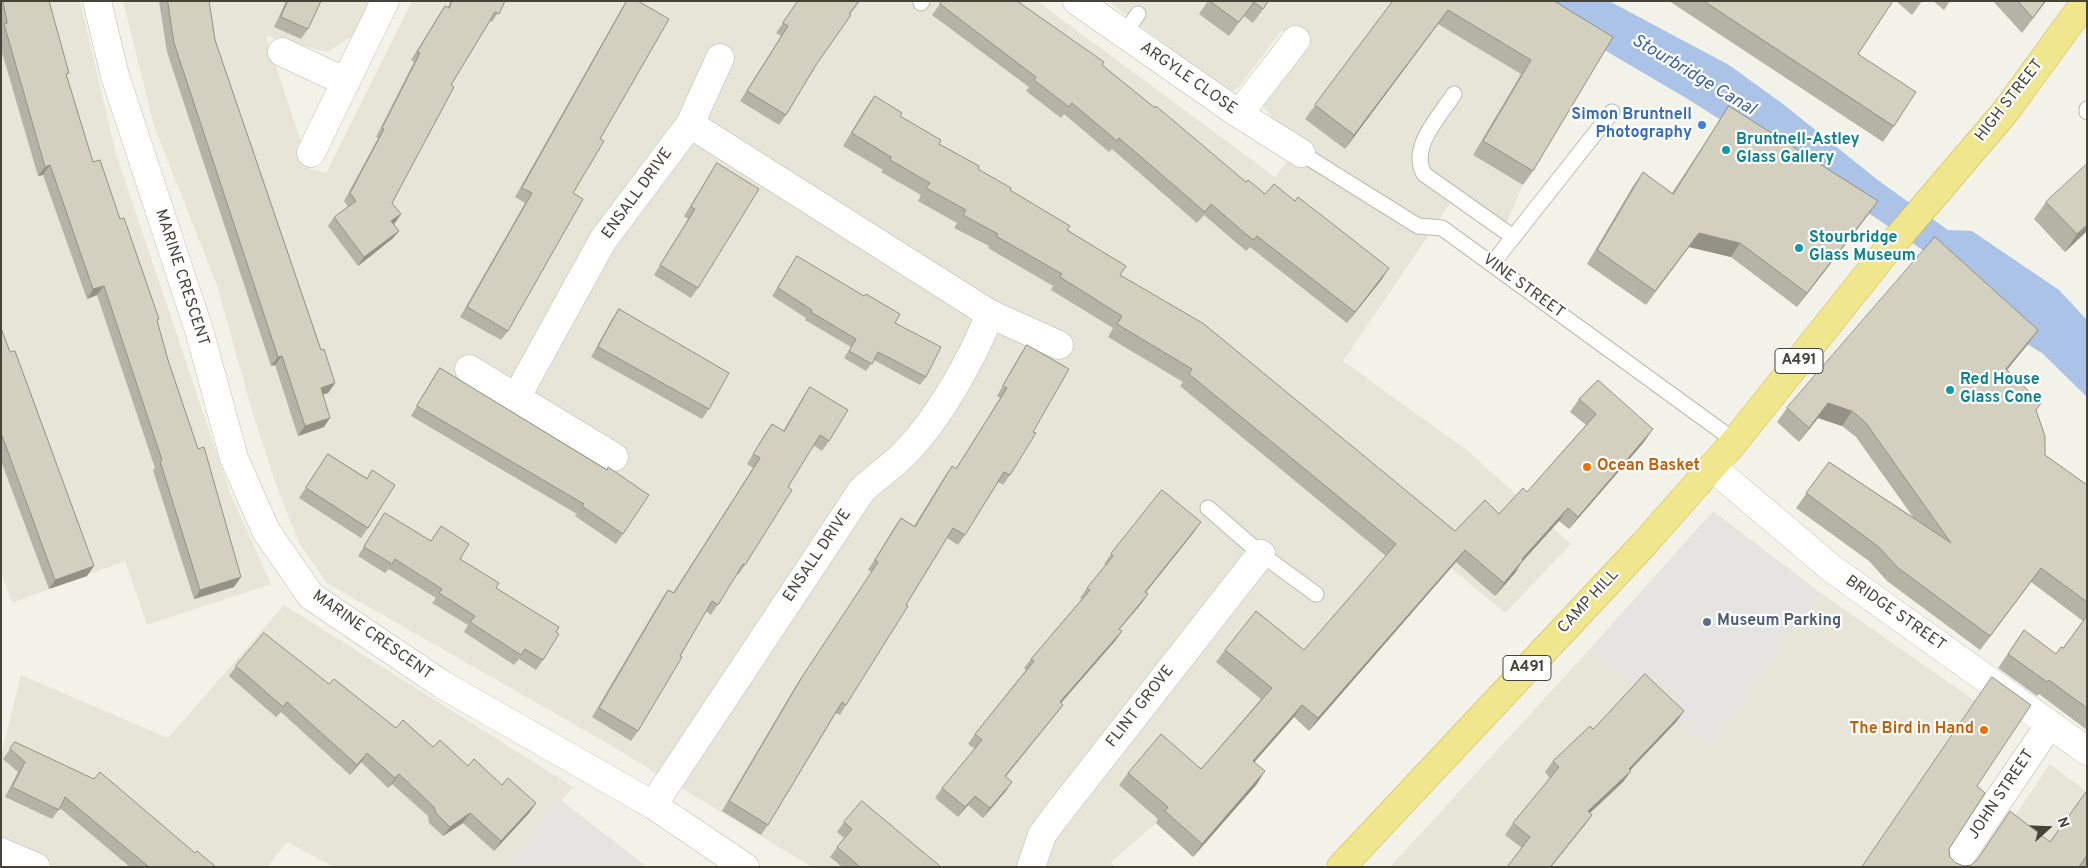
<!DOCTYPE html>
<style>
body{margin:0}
#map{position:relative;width:2088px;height:868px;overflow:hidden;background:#f3f2e9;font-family:Overpass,sans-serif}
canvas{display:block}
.frame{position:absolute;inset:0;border:2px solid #464338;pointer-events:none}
.north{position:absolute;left:2023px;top:803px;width:50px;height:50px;-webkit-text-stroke:4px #fff;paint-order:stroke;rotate:70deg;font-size:14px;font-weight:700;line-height:20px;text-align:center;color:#464338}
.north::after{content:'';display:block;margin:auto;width:18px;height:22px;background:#464338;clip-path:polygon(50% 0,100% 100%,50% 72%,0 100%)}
</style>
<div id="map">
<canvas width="2088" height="868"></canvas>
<div class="frame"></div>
<div class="north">N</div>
</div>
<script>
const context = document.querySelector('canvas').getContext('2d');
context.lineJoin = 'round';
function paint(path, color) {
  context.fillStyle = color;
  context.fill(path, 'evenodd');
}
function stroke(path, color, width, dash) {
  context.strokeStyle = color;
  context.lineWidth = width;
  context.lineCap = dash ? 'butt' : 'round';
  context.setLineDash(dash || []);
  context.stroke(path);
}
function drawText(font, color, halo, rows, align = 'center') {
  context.font = font + ' Overpass,sans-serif';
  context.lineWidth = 4.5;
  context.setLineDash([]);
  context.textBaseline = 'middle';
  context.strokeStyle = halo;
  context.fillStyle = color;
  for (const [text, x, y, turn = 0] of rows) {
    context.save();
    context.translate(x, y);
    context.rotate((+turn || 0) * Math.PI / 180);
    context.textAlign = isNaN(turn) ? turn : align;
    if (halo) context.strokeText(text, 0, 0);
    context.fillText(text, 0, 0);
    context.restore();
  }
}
paint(new Path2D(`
 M1 1H80L116 154 230 493 271 584 147 625 125 561 12 603 1 573Z
 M123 1H370L356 34 327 52 266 36 310 169 326 173 412 1H1037L1275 177 1304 141 1277 124 1263 106 1306 48 1282 30 1239 87 1229 93 1108 1H1475L1456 34 1521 74 1473 155 1523 185 1506 224 1455 196 1343 361 1468 451 1571 544 1505 613 1409 533 1156 823 1111 862 1115 867H812L600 739 327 583 299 543 275 482 250 404 217 285 154 126Z
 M1821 593 2015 729 1924 867H1390L1588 651 1637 686 1711 745Z
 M284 605 573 787 502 867H334L287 842 267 867H1V755L21 675 168 738Z
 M2050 764 2087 792V867H1980Z`), '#e6e5d8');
paint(new Path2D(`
 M1713 511 1821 593 1711 745 1676 722 1637 686 1588 651Z
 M561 800 647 867H502Z`), '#e5e4e0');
paint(new Path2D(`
 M1521 1H1609L1729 65 1783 104 1879 181 1948 230 1972 231 2059 290 2087 320V397L2042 353 2027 344 1924 251 1876 218 1686 98Z`), '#acc3e8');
const service = new Path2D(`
 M921 3 922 1
 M1124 34 1138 14
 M1454 94C1440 116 1409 147 1424 174L1513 237
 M2087 109V112
 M1301 153 1418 226 1442 228 1735 441
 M1492 264 1612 112
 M1208 508 1261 554 1316 594`);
const minor = new Path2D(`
 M97 1 115 76 199 330 234 458 266 531 311 596 443 685 653 805 745 867
 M1077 1 1239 114 1301 153
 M282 52 346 82
 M1239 114 1296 40
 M690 124 720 58
 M311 153 385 1
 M990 314 1059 345
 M469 369 614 457
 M516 398 603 240 690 124 990 314C972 359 940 417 906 452 893 466 876 477 862 490L653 805
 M1712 467 1831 568 2087 751
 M1 852 36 867
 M1031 867 1042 835 1056 816 1261 554
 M1953 867 2050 724`);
const trunk = new Path2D(`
 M1341 867 1644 544 1735 441 1884 254 2005 112 2086 1`);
stroke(service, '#bdbbad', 17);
stroke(minor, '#bdbbad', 29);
stroke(trunk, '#ccb84a', 29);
stroke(service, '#fff', 15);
stroke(minor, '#fff', 28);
stroke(trunk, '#f0e68e', 28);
paint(new Path2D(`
 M1 1H49L67 77 93 162 120 219 157 322 234 587 194 599 153 470 155 468 97 295 87 299 43 175 38 176 1 49Z
 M159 1H209L215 40 321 350 335 383 328 393 323 394 324 427 298 436 275 365 271 366 167 52Z
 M286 1H321L308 29 301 39 274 27Z
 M451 1H505L492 22 490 21 451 85 392 203 401 214 394 224 399 231 392 239 358 266 328 226 334 217 348 207 344 201 378 138 376 137 414 62 411 60 439 15 445 6 448 7Z
 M626 1H638L600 139 573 193 508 331 501 340 460 317 525 203 515 197Z
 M798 1H860L850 14 816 65 786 115 779 125 740 101 781 36 776 33Z
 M942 1 1102 65 1246 182 1382 279 1347 323 1250 247 1246 251 1204 215 1197 223 1112 149 1109 152 1064 114 1061 118 1026 91 1029 87 932 15Z
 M1208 1H1269L1253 23 1244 16 1229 36 1199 14Z
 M1393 1H1554L1533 171 1523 185 1473 155 1521 74 1438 24 1345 149 1305 119Z
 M1669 1H1893L1858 54 1894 126 1883 142Z
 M1896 1H1922L1912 15Z
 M1933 1H1950L1944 10Z
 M1993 1H2046L2022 33Z
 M875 96 900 116 939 144 1010 190 1067 230 1120 275 1455 531 1499 514 1527 492 1586 425 1570 412 1579 399 1644 442 1569 529 1559 521 1523 560 1515 573 1495 596 1456 562 1309 731 1294 717 1254 762 1257 784 1193 857 1156 823 1158 819 1119 785 1128 773 1201 769 1261 699 1216 662 1225 650H1304L1386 556 1180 386 1183 382 1108 337 1113 328 1051 290 1053 286 988 248 989 246 954 228 957 223 918 201 921 195 881 172 883 170 843 146 866 108Z
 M1729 106 1868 215 1797 307 1731 257 1689 247 1646 305 1587 264 1633 186 1643 172 1672 193Z
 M717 163 698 288 691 298 654 275 688 219 684 216Z
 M2046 202 2087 231 2065 252 2034 219Z
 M797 256 895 323 926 377 920 385 874 360 866 371 844 358 851 347 805 320 806 318 772 296Z
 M619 309 709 409 702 419 591 357 612 319Z
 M1 328 87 576 49 589 1 461Z
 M2028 344 2007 370 2036 410 2045 455 2087 485V730L2039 694 2037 696 1998 668 2024 630 2056 654 2063 648 2083 621 2031 582 1980 650 1887 581 1869 561 1796 508 1829 462 1913 517 1856 437 1842 426 1818 418 1799 442 1777 422 1787 408Z
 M1027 345 1033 432 1010 475 1003 485 998 482 965 535 958 545 947 538 906 605 840 715 836 713 768 825 761 835 722 811 795 687 872 572 868 570 894 528 901 518 914 526 945 476 952 466 956 469 1000 398 997 396 1020 355Z
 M440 368 623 534 616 544 575 516 577 514 411 416 434 377Z
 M810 387 829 441 822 451 813 445 788 487 745 565 738 575 737 574 711 615 706 611 638 731 631 741 592 717 661 600 668 590 673 593 753 468 747 464 765 434 772 424 783 431 803 397Z
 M328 454 367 478 372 470 368 528 361 538 299 498Z
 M385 513 431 541 441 526 460 559 496 588 556 632 543 660 536 670 519 659 514 665 464 632 468 625 432 603 436 598 389 569 385 573 358 556Z
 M1194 532 1146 592 1148 594 1141 604 1119 629 1122 631 1115 641 1061 703 1063 705 1056 714 1005 777 1012 782 1005 792 983 818 968 805 958 817 935 798 942 788 975 749 968 744 975 734 1026 670 1024 668 1031 659 1082 599 1080 598 1087 588 1106 565 1104 564 1111 554Z
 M236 666 329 684 396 728 536 803 529 813 494 851 463 823 443 836 429 823 428 816 392 784 388 788 361 762 350 775 281 712 276 717 229 676Z
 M1684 711 1676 722 1630 770 1631 771 1623 782 1590 813 1592 815 1584 826 1522 848 1505 835 1513 823 1550 778 1545 772 1553 761 1593 729Z
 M15 742 195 853 216 867H130L60 808 52 819 5 797 18 772 3 759Z
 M1977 786 1949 849 1950 857 1956 863 1964 866 1971 865 2050 842 2087 793V867H2081L2080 866 1862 867Z
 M844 822 941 867H842L830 857 844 838 837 832Z`), '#b5b3a5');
paint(new Path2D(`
 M2045 1H2046L2022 33 2033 18Z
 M1448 10 1438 24 1345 149 1354 135Z
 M50 165 43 175 38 176 45 167Z
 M1878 201 1868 215 1797 307 1807 293Z
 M401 214 395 223 385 230 391 221Z
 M2087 225V231L2065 252 2077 234Z
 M399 231 392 239 358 266 364 257Z
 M1699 233 1740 243 1731 257 1689 247 1646 305Z
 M1389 268 1382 279 1347 323 1355 312Z
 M104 286 97 295 87 299 93 289Z
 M2038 330 2028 344 1996 383 2006 369Z
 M282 356 275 365 271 366 278 357Z
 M335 383 328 393 314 397 321 388Z
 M1828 403 1852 411 1842 426 1818 418 1799 442 1809 428Z
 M330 418 324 427 298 436 305 426Z
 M1653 429 1644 442 1569 529 1578 517Z
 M1568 508 1559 521 1513 572 1522 559Z
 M1201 522 1194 532 1138 602 1145 592Z
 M1465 550 1456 562 1309 731 1318 718Z
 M1523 560 1515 573 1495 596 1504 583Z
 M94 566 87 576 49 589 55 580Z
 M2041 568 2031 582 1980 650 1990 636Z
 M241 577 234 587 194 599 200 590Z
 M1148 594 1141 604 1112 638 1119 629Z
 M1122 631 1115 641 1053 712 1060 702Z
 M1063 705 1056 714 998 786 1005 776Z
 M1302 705 1294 717 1244 774 1253 761Z
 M1684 711 1676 722 1621 780 1629 769Z
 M367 753 361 762 350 775 357 765Z
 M1265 771 1257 784 1193 857 1202 844Z
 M1631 771 1623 782 1580 822 1588 811Z
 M399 774 392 784 388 788 395 778Z
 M1012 782 1005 792 983 818 990 808Z
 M975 796 968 805 958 817 965 807Z
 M536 803 529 813 494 851 501 841Z
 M470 813 463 823 443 836 450 827Z
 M1592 815 1584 826 1551 867H1550Z`), '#949286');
const building = new Path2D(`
 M3 1H49L69 73 66 74 93 162 100 160 120 219 124 218 159 319 157 320 168 360 198 449 204 447 241 577 200 590 160 461 162 460 104 286 93 289 50 165 45 167 4 24 7 23Z
 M168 1H209L215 40 321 350 324 349 335 383 321 388 330 418 305 426 282 356 278 357 174 43Z
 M288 1H321L308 29 281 17Z
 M452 1H505L499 14 495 12 451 85 454 87 392 203 401 214 391 221 399 231 364 257 334 217 356 201 350 193 384 129 382 128 420 53 417 52 445 6 449 8Z
 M627 1H638L669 19 600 139 604 141 573 193 583 199 508 331 467 307 532 193 522 188Z
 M798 1H859L849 14 851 15 816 65 786 115 747 91 788 26 783 23Z
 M942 1H1017L1104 62 1102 65 1155 108 1156 106 1246 182 1248 180 1265 194 1274 184 1295 201 1298 197 1389 268 1355 312 1257 236 1253 240 1211 204 1205 212 1119 138 1117 141 1072 103 1069 107 1034 80 1036 77 940 4Z
 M1210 1H1268L1263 9 1254 2 1239 22Z
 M1393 1H1554L1613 37 1533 171 1483 141 1531 60 1448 10 1354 135 1315 105Z
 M1704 1H1893L1858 54 1916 92 1894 126Z
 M2018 1H2045L2033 18Z
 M875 96 902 113 900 116 941 140 939 144 979 166 978 169 1011 188 1010 190 1070 226 1067 230 1126 266 1120 275 1204 324 1455 531 1485 500 1499 514 1523 488 1527 492 1596 414 1579 399 1598 380 1653 429 1578 517 1568 508 1522 559 1523 560 1504 583 1465 550 1318 718 1302 705 1253 761 1265 771 1202 844 1165 811 1168 807 1128 773 1161 734 1201 769 1272 688 1225 650 1256 611 1304 650 1396 544 1189 374 1192 369 1117 324 1122 316 1060 277 1062 274 996 236 998 234 963 215 966 210 926 188 930 183 890 160 891 157 852 133Z
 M1729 106 1878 201 1807 293 1740 243 1699 233 1655 291 1597 250 1643 172 1673 194Z
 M717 163 759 189 698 288 660 265 695 209 691 207Z
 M2087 164V225L2077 234 2046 202Z
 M1935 237 2038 330 2006 369 2041 403 2036 410 2045 436V455L2087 485V602L2041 568 1990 636 1897 567 1879 547 1806 493 1829 462 1951 543 1866 423 1852 411 1828 403 1809 428 1787 408Z
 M797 256 864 296 866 294 900 314 895 323 941 347 926 377 878 352 872 364 849 351 856 339 811 312 812 310 778 288Z
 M619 309 729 373 709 409 598 347Z
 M1 328 10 352 15 351 94 566 55 580 1 433Z
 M1027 345 1069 369 1033 432 1036 433 1010 475 1004 472 965 535 953 528 906 605 908 606 846 705 842 702 768 825 729 801 802 677 878 562 875 560 901 518 915 527 952 466 956 469 1007 388 1003 386Z
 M440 368 607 470 608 467 649 495 623 534 582 506 584 504 417 406Z
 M810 387 848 410 829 441 820 435 788 487 792 490 745 565 743 564 718 605 712 601 680 656 682 657 638 731 599 708 668 590 674 593 760 458 753 454 772 424 784 431Z
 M328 454 367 479 372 470 395 485 368 528 306 488Z
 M1162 490 1201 522 1145 592 1148 594 1119 629 1122 631 1060 702 1063 705 1005 776 1012 782 990 808 975 796 965 807 942 788 982 740 975 734 1034 661 1031 659 1090 590 1087 588 1113 556 1111 554Z
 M385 513 431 541 441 526 469 544 460 559 499 583 496 588 559 627 556 632 559 634 543 660 525 649 521 655 470 622 475 616 439 593 442 589 395 559 392 564 364 547Z
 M2087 616V708L2049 680 2047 682 2008 654 2024 630 2056 654 2061 647 2063 648Z
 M264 633 329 684 334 679 396 728 403 720 433 747 440 740 468 766 474 759 502 785 508 778 536 803 501 841 470 813 450 827 436 813 434 807 399 774 395 778 367 753 357 765 287 702 283 707 236 666Z
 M1645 674 1684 711 1629 769 1631 771 1588 811 1592 815 1551 866 1552 867H1507L1530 837 1513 823 1559 767 1553 761 1590 726 1593 729Z
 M1992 677 2031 705 1977 786 1985 793 1949 849 1950 857 1956 863 1964 866 1971 865 1977 860 2010 811 2050 842 2086 792 2087 793V855L2079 867H1862Z
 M15 742 94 779 100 772 195 853 197 851 216 867H149L65 797 59 810 12 787 25 762 10 749Z
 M862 801 941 867H860L837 847 852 829 844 822Z`);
paint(building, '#d3d0c0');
stroke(building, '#949286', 1);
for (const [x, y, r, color] of [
 [1702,125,5,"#3f7fe0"],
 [1726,150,5,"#0f9aa8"],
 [1799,248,5,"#0f9aa8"],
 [1950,390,5,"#0f9aa8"],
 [1587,467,5,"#e8710a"],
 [1707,622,5,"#5c6f8a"],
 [1984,730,5,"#e8710a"]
]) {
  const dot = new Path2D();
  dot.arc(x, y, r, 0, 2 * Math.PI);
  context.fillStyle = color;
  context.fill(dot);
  stroke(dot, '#fff', 2);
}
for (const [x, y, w] of [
 [1799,361,48],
 [1527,668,48]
]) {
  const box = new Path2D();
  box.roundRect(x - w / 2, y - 12.5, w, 25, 4);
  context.fillStyle = '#fff';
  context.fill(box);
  stroke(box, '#464338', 1);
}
drawText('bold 15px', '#464338', null, [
 ["A491",1799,361],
 ["A491",1527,668]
]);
drawText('16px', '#464338', '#fff', [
 ["ARGYLE CLOSE",1188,79,35],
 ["HIGH STREET",2010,101,-52],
 ["ENSALL DRIVE",638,194,-54],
 ["MARINE CRESCENT",181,278,72],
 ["VINE STREET",1523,287,36],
 ["ENSALL DRIVE",818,556,-56],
 ["CAMP HILL",1589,602,-47],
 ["BRIDGE STREET",1895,614,35],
 ["MARINE CRESCENT",372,636,35],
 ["FLINT GROVE",1141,707,-52],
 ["JOHN STREET",2002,795,-56]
]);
drawText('bold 16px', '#366cbe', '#fff', [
 ["Simon Bruntnell",1692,116],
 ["Photography",1692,134]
], 'right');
drawText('bold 16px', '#0d838f', '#fff', [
 ["Bruntnell-Astley",1736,141],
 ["Glass Gallery",1736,159],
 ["Stourbridge",1809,239],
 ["Glass Museum",1809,257],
 ["Red House",1960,381],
 ["Glass Cone",1960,399]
], 'left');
drawText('bold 16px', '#c56008', '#fff', [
 ["Ocean Basket",1597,467],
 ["The Bird in Hand",1974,730,"right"]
], 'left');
drawText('bold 16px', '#4e5e75', '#fff', [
 ["Museum Parking",1717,622]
], 'left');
drawText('italic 18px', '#3d63a6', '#fff', [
 ["Stourbridge Canal",1693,76,31]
]);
</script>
